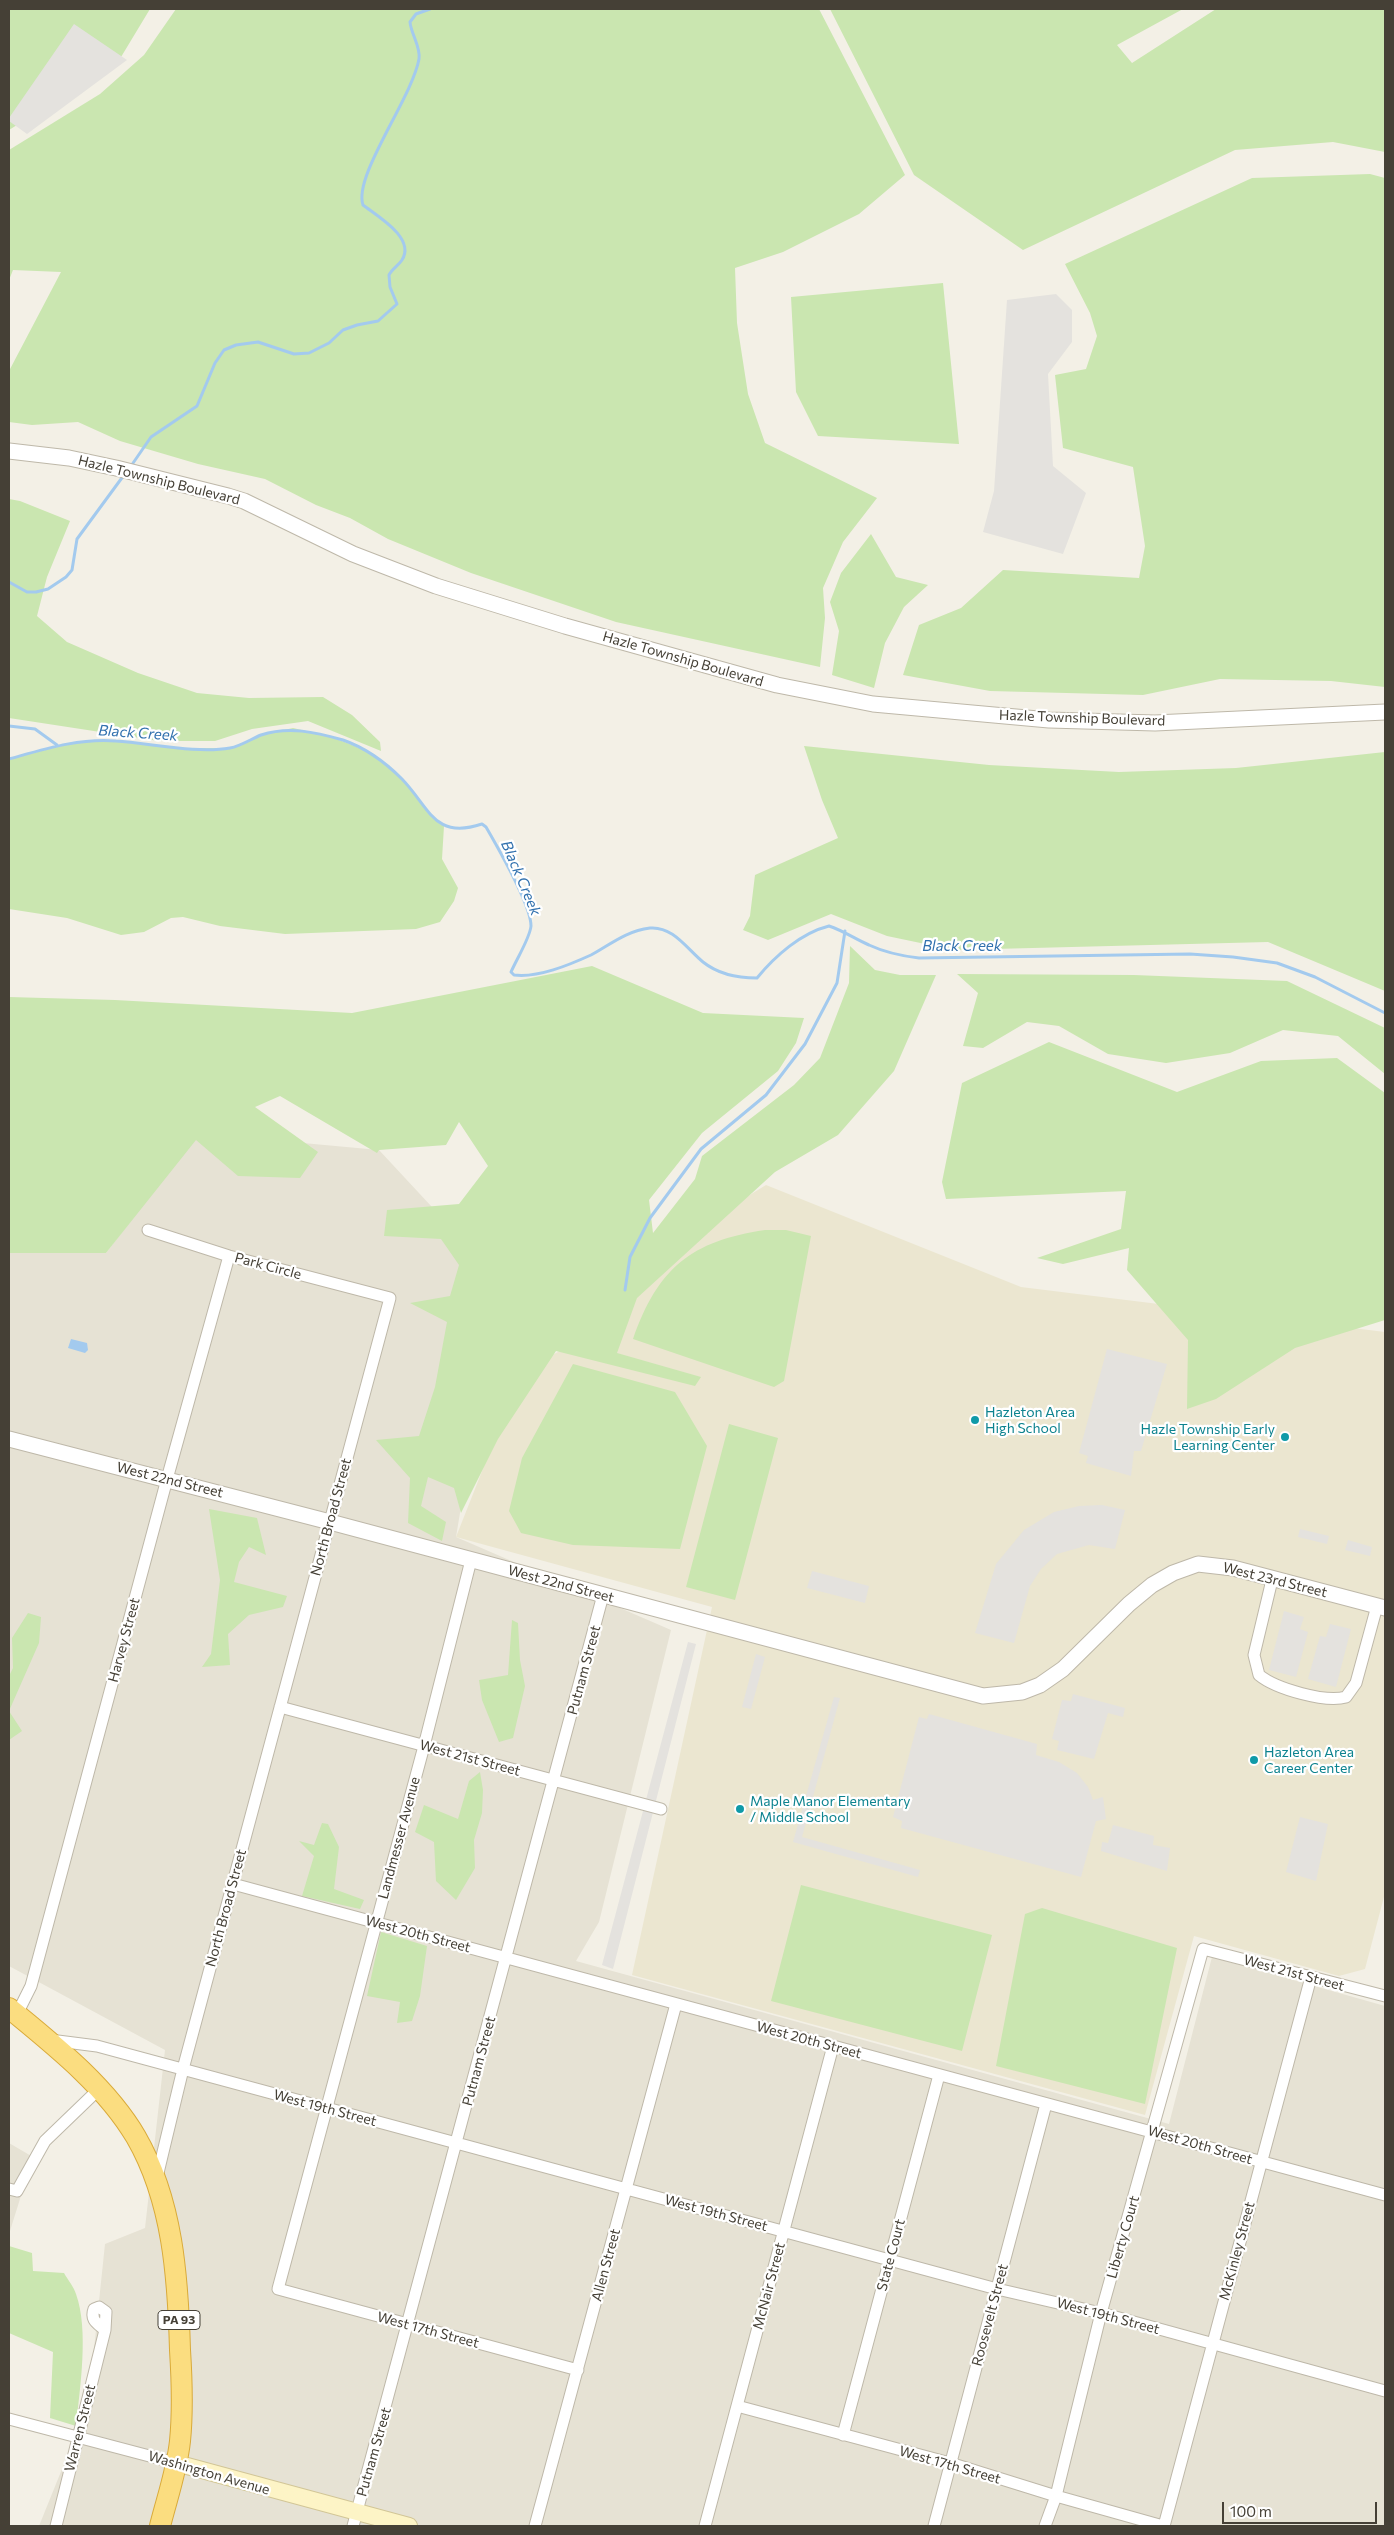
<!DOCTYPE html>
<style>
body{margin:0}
#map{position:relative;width:1394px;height:2535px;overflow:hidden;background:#f3f0e6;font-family:Commissioner,sans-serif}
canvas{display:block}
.frame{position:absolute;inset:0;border:10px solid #454036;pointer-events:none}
.scale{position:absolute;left:1222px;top:2502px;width:155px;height:22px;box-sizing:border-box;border:2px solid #454036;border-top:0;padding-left:6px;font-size:15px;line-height:18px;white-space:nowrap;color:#454036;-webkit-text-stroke:4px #fff;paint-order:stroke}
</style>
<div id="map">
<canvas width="1394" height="2535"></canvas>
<div class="frame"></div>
<div class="scale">100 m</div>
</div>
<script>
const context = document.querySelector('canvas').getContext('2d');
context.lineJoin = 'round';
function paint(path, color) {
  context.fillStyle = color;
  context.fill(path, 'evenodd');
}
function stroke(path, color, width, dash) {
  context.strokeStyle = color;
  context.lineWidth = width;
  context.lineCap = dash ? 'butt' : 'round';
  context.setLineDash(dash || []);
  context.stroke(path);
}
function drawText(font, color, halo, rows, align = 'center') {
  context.font = font + ' Commissioner,sans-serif';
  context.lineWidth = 4.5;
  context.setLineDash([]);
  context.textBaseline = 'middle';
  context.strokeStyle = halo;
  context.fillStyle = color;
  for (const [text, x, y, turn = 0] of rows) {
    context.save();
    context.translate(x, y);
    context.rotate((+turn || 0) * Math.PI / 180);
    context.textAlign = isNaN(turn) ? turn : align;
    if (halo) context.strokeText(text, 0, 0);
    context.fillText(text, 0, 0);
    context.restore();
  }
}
paint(new Path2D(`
 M203 1125 292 1142 379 1150 471 1249 466 1477 456 1537 671 1630 599 1922 576 1961 1169 2124 1212 1957 1385 2006V2526H39L81 2422 87 2416 105 2244 145 2228 165 2050 9 1966V1253H106Z
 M9 2143 33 2157 10 2231H9Z`), '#e6e2d4');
paint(new Path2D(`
 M766 1185 1021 1287 1385 1332V1893L1365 1969 1339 1976 1194 1936 1145 2115 632 1975 712 1607 456 1537 522 1370 590 1336 657 1252Z`), '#ebe6d0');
paint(new Path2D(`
 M9 9H150L118 62 9 130Z
 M176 9H819L905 175 859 214 783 252 735 268 737 323 748 394 765 443 877 498 843 542 823 588 825 618 820 667 616 622 471 573 388 539 350 518 316 505 265 479 198 464 120 441 78 422 32 425 9 422V371L61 272 13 270 9 280V150L100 94 144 55Z
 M830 9H1183L1117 45 1132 63 1216 9H1385V152L1333 142 1235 150 1023 250 914 175Z
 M1370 174 1385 178V687L1331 681 1220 679 1143 695 990 691 903 675 919 625 961 608 1003 570 1139 578 1145 546 1133 467 1063 448 1055 375 1086 369 1097 336 1090 313 1065 264 1252 178Z
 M943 283 959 444 818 436 796 392 791 297Z
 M9 499 20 501 70 521 47 577 37 616 67 642 138 673 197 693 249 698 323 697 352 715 380 742 381 751 308 721 252 729 215 741H159L9 718Z
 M871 534 896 577 928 585 904 607 885 643 874 688 832 675 839 631 830 602 841 573Z
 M293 728C340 738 375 748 408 786 420 799 427 817 444 826L442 859 458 888 454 901 440 922 416 929 285 934 220 926 183 917 171 918 144 932 121 935 67 918 9 909V759L81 741H116L179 748H230L262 735Z
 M804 746 989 765 1119 772 1236 768 1385 752V991L1268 942 954 950 887 936 831 914 768 940 743 930 750 916 755 875 838 838 822 800Z
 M850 946 875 970 900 975H936L894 1071 838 1135 775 1172 637 1298 617 1353 701 1377 695 1386 556 1351 498 1439 461 1513 454 1488 428 1477 421 1506 446 1522 442 1541 408 1523 410 1478 376 1440 419 1436 435 1387 447 1322 410 1303 450 1296 459 1265 441 1239 384 1236 387 1210 459 1204 488 1166 459 1122 446 1145 379 1150 377 1153 280 1096 255 1107 318 1152 300 1178 238 1176 196 1140 106 1253H9V997L115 1000 352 1013 592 966 703 1013 804 1018 796 1043 778 1071 702 1133 649 1200 653 1233 695 1179 702 1156 794 1085 820 1058 849 983Z
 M957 974 1134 975 1287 981 1385 1028V1074L1338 1036 1283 1030 1230 1053 1166 1063 1108 1054 1059 1026 1027 1022 983 1048 963 1046 978 993Z
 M1049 1042 1177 1092 1261 1061 1337 1058 1385 1093V1320L1295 1348 1216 1399 1187 1409 1188 1340 1127 1270 1129 1248 1063 1264 1037 1258 1121 1229 1126 1191 946 1199 942 1182 962 1083Z
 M765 1230H786L811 1236 784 1381 774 1387 633 1339C658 1268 691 1241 765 1230Z
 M573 1364 675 1392 707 1446 680 1549 573 1545 521 1533 509 1511 522 1458Z
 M729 1424 778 1438 735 1600 686 1587Z
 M209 1509 257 1518 266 1555 249 1547 239 1562 234 1582 287 1596 283 1607 249 1615 228 1634 230 1665 202 1667 211 1654 220 1580Z
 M28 1613 41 1617 39 1643 9 1711 22 1731 9 1740V1676L13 1668 12 1638Z
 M512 1620 518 1623 520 1660 525 1686 513 1738 499 1742 482 1700 479 1680 508 1675Z
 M480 1772 483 1790 482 1813 474 1840 475 1868 456 1900 436 1881 434 1842 415 1832 424 1805 458 1819 469 1781Z
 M322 1823 328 1824 339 1847 334 1889 364 1900 360 1909 302 1896 314 1856 299 1841 314 1845Z
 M801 1885 992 1935 962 2051 771 2001Z
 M1042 1908 1177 1948 1145 2104 996 2066 1025 1914Z
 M381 1932 427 1946 420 1996 412 2021 397 2023 400 2002 367 1996Z
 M9 2246 32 2253 33 2271 64 2273C68 2280 74 2287 76 2294 89 2330 80 2388 76 2426L50 2418 53 2352 9 2333Z`), '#cae6b0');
paint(new Path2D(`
 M74 24 127 60 27 134 9 121V118Z
 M1056 294 1072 310V342L1048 374 1053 466 1086 493 1063 554 983 532 994 491 1007 300Z
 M1107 1349 1167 1364 1141 1451H1134L1131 1476 1086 1463 1088 1456 1079 1453Z
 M1102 1505 1125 1510 1115 1549 1089 1545 1057 1554 1041 1569 1030 1586 1014 1643 975 1633 996 1564 1024 1530 1054 1512 1079 1506Z
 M1300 1529 1329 1536 1327 1544 1298 1537Z
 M1348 1540 1372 1547 1370 1556 1345 1550Z
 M812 1571 869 1586 865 1603 807 1588Z
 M1284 1611 1304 1617 1300 1629 1308 1632 1296 1677 1269 1670Z
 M1330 1624 1351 1629 1336 1687 1308 1679 1320 1636 1326 1637Z
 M688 1642 696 1644 613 1969 602 1965Z
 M756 1654 765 1657 751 1709 742 1707Z
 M1073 1694 1125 1708 1123 1717 1108 1713 1094 1759 1057 1750 1059 1741 1052 1739 1062 1700 1071 1701Z
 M834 1697 840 1698 802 1837 920 1870 918 1877 793 1842Z
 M929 1714 1037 1744 1036 1755 1059 1762 1077 1773 1088 1787 1093 1800 1103 1797 1106 1819 1096 1821 1081 1877 901 1828 902 1821 893 1817 919 1717 927 1719Z
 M1300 1817 1328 1824 1316 1881 1286 1872Z
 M1113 1825 1154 1836 1153 1845 1170 1848 1167 1871 1101 1851 1102 1842 1108 1843Z`), '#e4e2de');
paint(new Path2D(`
 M71 1339 87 1343 88 1350 85 1353 68 1348Z`), '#a3caee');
stroke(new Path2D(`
 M131 466 151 437 197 406 215 363 224 350 236 345 258 342 294 354 309 353 329 343 343 330 357 325 378 321 397 304 390 287 389 275C392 269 398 266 402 260 416 238 377 216 363 205 353 176 412 98 419 59 421 47 411 34 410 22L416 14 430 9
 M9 582 27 592H36L48 589 66 577 72 570 77 539 124 475
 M9 726 35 729 57 745
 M9 759C45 749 79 738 116 741 150 743 196 754 230 748 241 746 251 739 261 735 289 726 315 732 343 740 366 748 385 762 402 779 430 808 434 840 482 824L486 827C497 846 531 905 531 926 530 938 516 960 511 972L514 975C538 978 569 965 591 955 611 944 626 931 650 928 673 926 687 949 703 962 718 974 738 978 757 978 775 956 801 933 829 926 844 931 855 939 869 945 884 952 902 956 919 958L1190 954 1233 957 1277 963 1315 977 1385 1013
 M625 1290 630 1257 650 1218 701 1149 766 1095 805 1044 837 983 845 931`), '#a3caee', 3);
const minor = new Path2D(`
 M148 1230 229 1256 390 1298 183 2069 157 2177
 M471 1560 424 1746 278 2289 578 2370
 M1272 1580 1254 1655 1259 1675C1276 1689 1326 1703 1346 1697L1356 1683 1377 1606
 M280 1707 661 1809
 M233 1884 1385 2195
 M13 2015 17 2014 31 1986 167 1479 229 1256
 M50 2040 97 2046 997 2289 1101 2313 1385 2391
 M9 2189 17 2191 45 2141 99 2089
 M737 2406 950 2463 1056 2496 1163 2526
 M9 2419 176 2463
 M843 2435 939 2075
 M56 2526 105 2330 106 2312 99 2307 94 2309C90 2320 97 2323 105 2330
 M353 2526 603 1595
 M535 2526 676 2004
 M705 2526 833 2046
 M934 2526 1046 2104
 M1045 2526 1056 2496 1101 2313 1203 1949 1385 1996
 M1164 2526 1311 1977`);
const tertiary = new Path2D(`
 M9 451 69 458 116 468 228 496 244 501 353 554 436 586 565 626 777 685 873 704 1049 720 1155 723 1385 712
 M9 1439 330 1522 983 1696 1022 1692 1040 1685 1063 1669 1129 1604 1152 1585 1173 1573 1198 1564 1233 1568 1385 1608`);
const secondary = new Path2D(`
 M176 2463 409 2526`);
const trunk = new Path2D(`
 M9 2008C54 2045 106 2086 136 2137 173 2201 178 2278 180 2350 182 2381 183 2411 180 2441 177 2470 167 2498 160 2526`);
stroke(minor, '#beb8a9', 13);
stroke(tertiary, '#beb8a9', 17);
stroke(secondary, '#d2c697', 18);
stroke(trunk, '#d9aa39', 22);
stroke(minor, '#fff', 11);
stroke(tertiary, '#fff', 15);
stroke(secondary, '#fdf4c6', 16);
stroke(trunk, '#fbdd80', 20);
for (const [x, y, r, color] of [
 [975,1420,5,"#0f9aa8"],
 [1285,1437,5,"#0f9aa8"],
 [1254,1760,5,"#0f9aa8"],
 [740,1809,5,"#0f9aa8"]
]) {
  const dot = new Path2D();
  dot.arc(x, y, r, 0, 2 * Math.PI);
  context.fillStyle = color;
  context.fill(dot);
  stroke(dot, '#fff', 2);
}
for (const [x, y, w] of [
 [179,2320,42]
]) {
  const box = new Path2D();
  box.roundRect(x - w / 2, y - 9.5, w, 19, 4);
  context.fillStyle = '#fff';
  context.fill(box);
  stroke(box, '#454036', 1);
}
drawText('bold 12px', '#454036', null, [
 ["PA 93",179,2320]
]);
drawText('14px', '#454036', '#fff', [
 ["Hazle Township Boulevard",159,480,14],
 ["Hazle Township Boulevard",683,659,16],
 ["Hazle Township Boulevard",1082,718,2],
 ["Park Circle",268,1266,15],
 ["West 22nd Street",170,1480,14],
 ["North Broad Street",331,1517,-75],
 ["West 23rd Street",1275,1580,14],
 ["West 22nd Street",561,1584,15],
 ["Harvey Street",124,1640,-75],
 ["Putnam Street",584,1670,-75],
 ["West 21st Street",470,1758,15],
 ["Landmesser Avenue",399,1838,-75],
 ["North Broad Street",226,1908,-75],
 ["West 20th Street",418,1934,15],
 ["West 21st Street",1294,1973,15],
 ["West 20th Street",809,2040,15],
 ["Putnam Street",479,2061,-75],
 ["West 19th Street",325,2108,15],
 ["West 20th Street",1200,2145,16],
 ["West 19th Street",716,2213,15],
 ["Liberty Court",1123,2237,-74],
 ["McKinley Street",1237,2251,-75],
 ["State Court",891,2255,-75],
 ["Allen Street",606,2265,-75],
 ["McNair Street",769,2286,-75],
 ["Roosevelt Street",990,2315,-75],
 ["West 19th Street",1108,2316,15],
 ["West 17th Street",428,2330,15],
 ["Warren Street",80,2428,-76],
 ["Putnam Street",374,2452,-74],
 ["West 17th Street",950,2465,16],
 ["Washington Avenue",209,2473,16]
]);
drawText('14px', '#0d838f', '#fff', [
 ["Hazleton Area",985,1412],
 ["High School",985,1428],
 ["Hazle Township Early",1275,1429,"right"],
 ["Learning Center",1275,1445,"right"],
 ["Hazleton Area",1264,1752],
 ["Career Center",1264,1768],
 ["Maple Manor Elementary",750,1801],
 ["/ Middle School",750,1817]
], 'left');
drawText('italic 15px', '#3171ae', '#fff', [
 ["Black Creek",138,733,4],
 ["Black Creek",521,878,67],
 ["Black Creek",962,946]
]);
</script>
